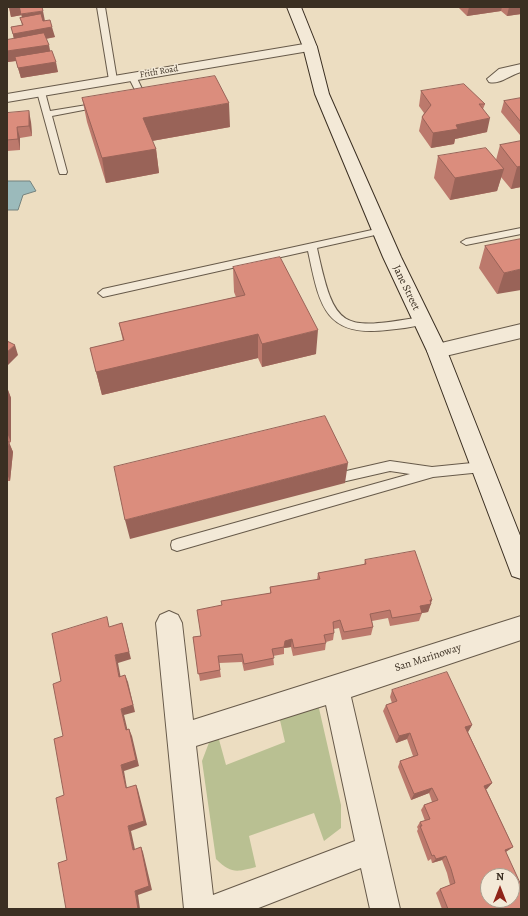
<!DOCTYPE html>
<style>
body{margin:0}
#map{position:relative;width:528px;height:916px;overflow:hidden;background:#ecddc1;font-family:Alegreya,serif}
canvas{display:block}
.frame{position:absolute;inset:0;border:8px solid #3b2f22;pointer-events:none}
.north{position:absolute;left:480px;top:868px;width:40px;height:40px;box-sizing:border-box;background:#f3e9d7;border:1px solid #a99f8f;border-radius:50%;rotate:0deg;font-size:11px;font-weight:700;line-height:16px;text-align:center;color:#3b2f22}
.north::after{content:'';display:block;margin:auto;width:14px;height:18px;background:#8f2418;clip-path:polygon(50% 0,100% 100%,50% 72%,0 100%)}
</style>
<div id="map">
<canvas width="528" height="916"></canvas>
<div class="frame"></div>
<div class="north">N</div>
</div>
<script>
const context = document.querySelector('canvas').getContext('2d');
context.lineJoin = 'round';
function paint(path, color) {
  context.fillStyle = color;
  context.fill(path, 'evenodd');
}
function stroke(path, color, width, dash) {
  context.strokeStyle = color;
  context.lineWidth = width;
  context.lineCap = dash ? 'butt' : 'round';
  context.setLineDash(dash || []);
  context.stroke(path);
}
function drawText(font, color, halo, rows, align = 'center') {
  context.font = font + ' Alegreya,serif';
  context.lineWidth = 3;
  context.setLineDash([]);
  context.textBaseline = 'middle';
  context.strokeStyle = halo;
  context.fillStyle = color;
  for (const [text, x, y, turn = 0] of rows) {
    context.save();
    context.translate(x, y);
    context.rotate((+turn || 0) * Math.PI / 180);
    context.textAlign = isNaN(turn) ? turn : align;
    if (halo) context.strokeText(text, 0, 0);
    context.fillText(text, 0, 0);
    context.restore();
  }
}
paint(new Path2D(`
 M318 704 341 805V828L324 841 314 813 249 836 256 867C237 872 231 874 216 859L202 761 210 740 218 736 226 765 285 742 279 716Z`), '#b9c092');
const water = new Path2D(`
 M7 181H30L36 191 23 195 18 210H7Z`);
paint(water, '#9bbabb');
stroke(water, '#75827e', 1);
const lane = new Path2D(`
 M97 7H105L117 80 113 82 109 80Z
 M129 74H135L143 91 129 101 125 99 135 90 128 76Z
 M38 90 45 92 50 111 99 103 103 105 99 107 52 116 67 172 66 174H60L59 172 37 92Z
 M381 228 384 229V233L317 248C335 331 341 330 422 317L427 321 426 324C413 327 399 329 387 330 323 338 319 302 308 251L103 297 98 293 103 289Z
 M521 228V234L466 245 461 242 466 239Z
 M390 461 432 467 482 462 486 464 488 467 486 470 482 472 433 477 177 551 172 549 171 545 172 541 177 539 410 474 390 471 342 482 338 481 336 477 338 473 342 472Z`);
const street = new Path2D(`
 M310 43 315 44 317 47 315 50 7 102V94Z
 M521 64V72C510 75 499 85 489 82L487 79 499 69Z
 M521 324V338L437 358 430 356 427 351 430 346 437 344Z
 M169 611 178 615 182 623 193 720 521 616V640L351 697 400 909H370L361 868 256 909H184L156 623 160 615ZM326 705 355 841 213 895 196 746Z`);
const secondary = new Path2D(`
 M287 7H301L317 47 329 94 401 257 447 351 521 538V579L512 576 509 568 427 351 383 257 315 94 303 47Z`);
stroke(lane, '#675a4a', 2);
stroke(street, '#675a4a', 2);
stroke(secondary, '#3b2f22', 2);
paint(lane, '#f3e9d7');
paint(street, '#f3e9d7');
paint(secondary, '#f3e9d7');
paint(new Path2D(`
 M9 7 45 21 55 37 46 39 50 51 58 72 21 78 16 61 8 62 7 59V40L14 39 11 27 22 25 20 18 22 17V15L11 17Z
 M458 7H521V14L507 16 501 11 467 16Z
 M421 91 485 104 483 109 487 132 455 139 454 144 431 148 419 131 422 117 424 113 419 106Z
 M82 98 230 127 152 141 156 149 159 173 106 183 87 122Z
 M521 98V135H520L501 112 504 101Z
 M7 113 31 122 32 136 20 138V150L7 151Z
 M521 141V187L511 189 501 177 497 191 450 200 434 178 438 156 496 160 500 145Z
 M521 239 497 294 479 268 485 246Z
 M233 267 316 354 262 367 258 358 102 395 90 348 123 341 119 323 236 297 234 292Z
 M7 388 11 398V442L9 443 13 452 10 481H7Z
 M365 560 432 600 428 612 422 613 419 621 390 626 388 618 372 621 373 627 371 635 342 640 339 628 334 629V633L333 640 326 642 325 650 293 656 291 647 284 648V654L273 656 274 665 244 671 242 662 219 663 221 677 200 681 193 637 201 636 221 605 270 593V587L317 580 318 573 364 565Z
 M392 690 472 725 468 732 492 783 486 789 513 847 506 852 521 909H442L436 893 440 889 450 885 447 873 442 860 432 863 431 859 428 861 417 831 418 829 417 827 420 822 425 821 421 810 424 805 432 802 429 793 411 800 398 767 400 761 413 756 407 739 396 743 383 711 386 705 392 703 390 697Z`), '#bc796c');
paint(new Path2D(`
 M9 7H29L20 8 22 15 11 17Z
 M469 7H502L501 11 467 16Z
 M509 7H521V14L507 16Z
 M43 11 45 21 24 24 21 14Z
 M52 27 55 37 15 44 13 34Z
 M49 45 51 56 8 62 7 58V51Z
 M56 62 58 72 21 78 18 68Z
 M229 103 230 127 146 142 143 118Z
 M29 111 31 122 32 136 29 126Z
 M490 118 487 132 455 139 454 144 431 148 433 133 456 125Z
 M17 127 20 138V150L18 139Z
 M156 149 159 173 106 183 102 158Z
 M521 166V187L511 189 517 167Z
 M504 169 497 191 450 200 455 178Z
 M521 269V290L497 294 504 273Z
 M318 330 316 354 262 367V344Z
 M258 334V358L102 395 96 372Z
 M15 345 18 355 7 366V352Z
 M7 387 11 398V442L7 433Z
 M9 442 13 452 10 481 7 474V461Z
 M348 463 345 483 130 539 125 520Z
 M430 600H432L430 604H431L428 612 422 613 420 606Z
 M122 623 131 659 118 663 122 684 119 677 115 655Z
 M292 639 291 647 284 648 285 641Z
 M125 675 128 682 135 712 124 715 129 736 126 730 121 709Z
 M472 725 468 732 461 734 465 727Z
 M129 729 132 736 139 766 124 771 128 794 126 788 121 765Z
 M410 733 407 739 396 743 399 736Z
 M492 783 487 789 480 791 484 786Z
 M136 785 138 790 147 825 131 831 136 854 133 850 128 826Z
 M432 788 429 793 411 800 414 794Z
 M141 847 143 852 152 890 138 895 140 909H138L135 891Z
 M513 847 507 851 499 854 505 850Z
 M446 856 442 860 432 863 436 859Z`), '#996358');
const building = new Path2D(`
 M20 7H42L43 11 21 14Z
 M41 14 43 21 50 20 52 27 13 34 11 27 23 25 20 18Z
 M44 33 49 45 7 51V40Z
 M52 51 56 62 18 68 15 57Z
 M215 76 229 103 143 118 156 149 102 158 82 98Z
 M464 84 485 104H479L490 118 456 125 458 129 433 133 422 117 431 105 421 91Z
 M521 98V122L504 101Z
 M29 111V126L17 127 18 139 7 140V113Z
 M521 141V166L517 167 500 145Z
 M486 148 504 169 455 178 438 156Z
 M521 239V269L504 273 485 246Z
 M280 257 318 330 262 344 258 334 96 372 90 348 124 340 119 323 245 295 233 267Z
 M7 341 15 345 7 352Z
 M325 416 348 463 125 520 114 467Z
 M9 442 7 461V443Z
 M415 551 432 600H430L431 604 420 606 422 613 392 618 390 610 370 614 373 627 344 632 340 620 333 622 334 633 324 635 326 643 294 648 292 639 285 641 284 647 272 649 274 658 244 664 242 654 218 656 220 670 198 674 193 637 201 636 197 610 222 605 221 601 271 593 270 587 320 579 318 573 366 564 365 560Z
 M107 617 109 627 122 623 129 652 115 655 119 677 125 675 133 705 121 709 126 730 129 729 136 760 121 765 126 788 136 785 144 821 128 826 133 850 141 847 149 886 135 891 138 909H66L58 863 67 860 56 798 64 795 54 739 63 736 53 684 61 681 52 634Z
 M447 672 472 725 465 727 492 783 484 786 513 847 505 850 521 885V909H448L440 889 455 883 451 869 446 856 436 859 434 855 432 856 420 826H422L420 822 430 819 424 805 438 800 432 788 414 794 400 761 418 755 410 733 399 736 386 705 397 701 392 690ZM488 876H512V900H488Z`);
paint(building, '#db8d7d');
stroke(building, '#996358', 1);
drawText('9px', '#3b2f22', '#f3e9d7', [
 ["Frith Road",159,72,-10]
]);
drawText('11px', '#3b2f22', '#f3e9d7', [
 ["Jane Street",406,288,64],
 ["San Marinoway",428,658,-18]
]);
</script>
